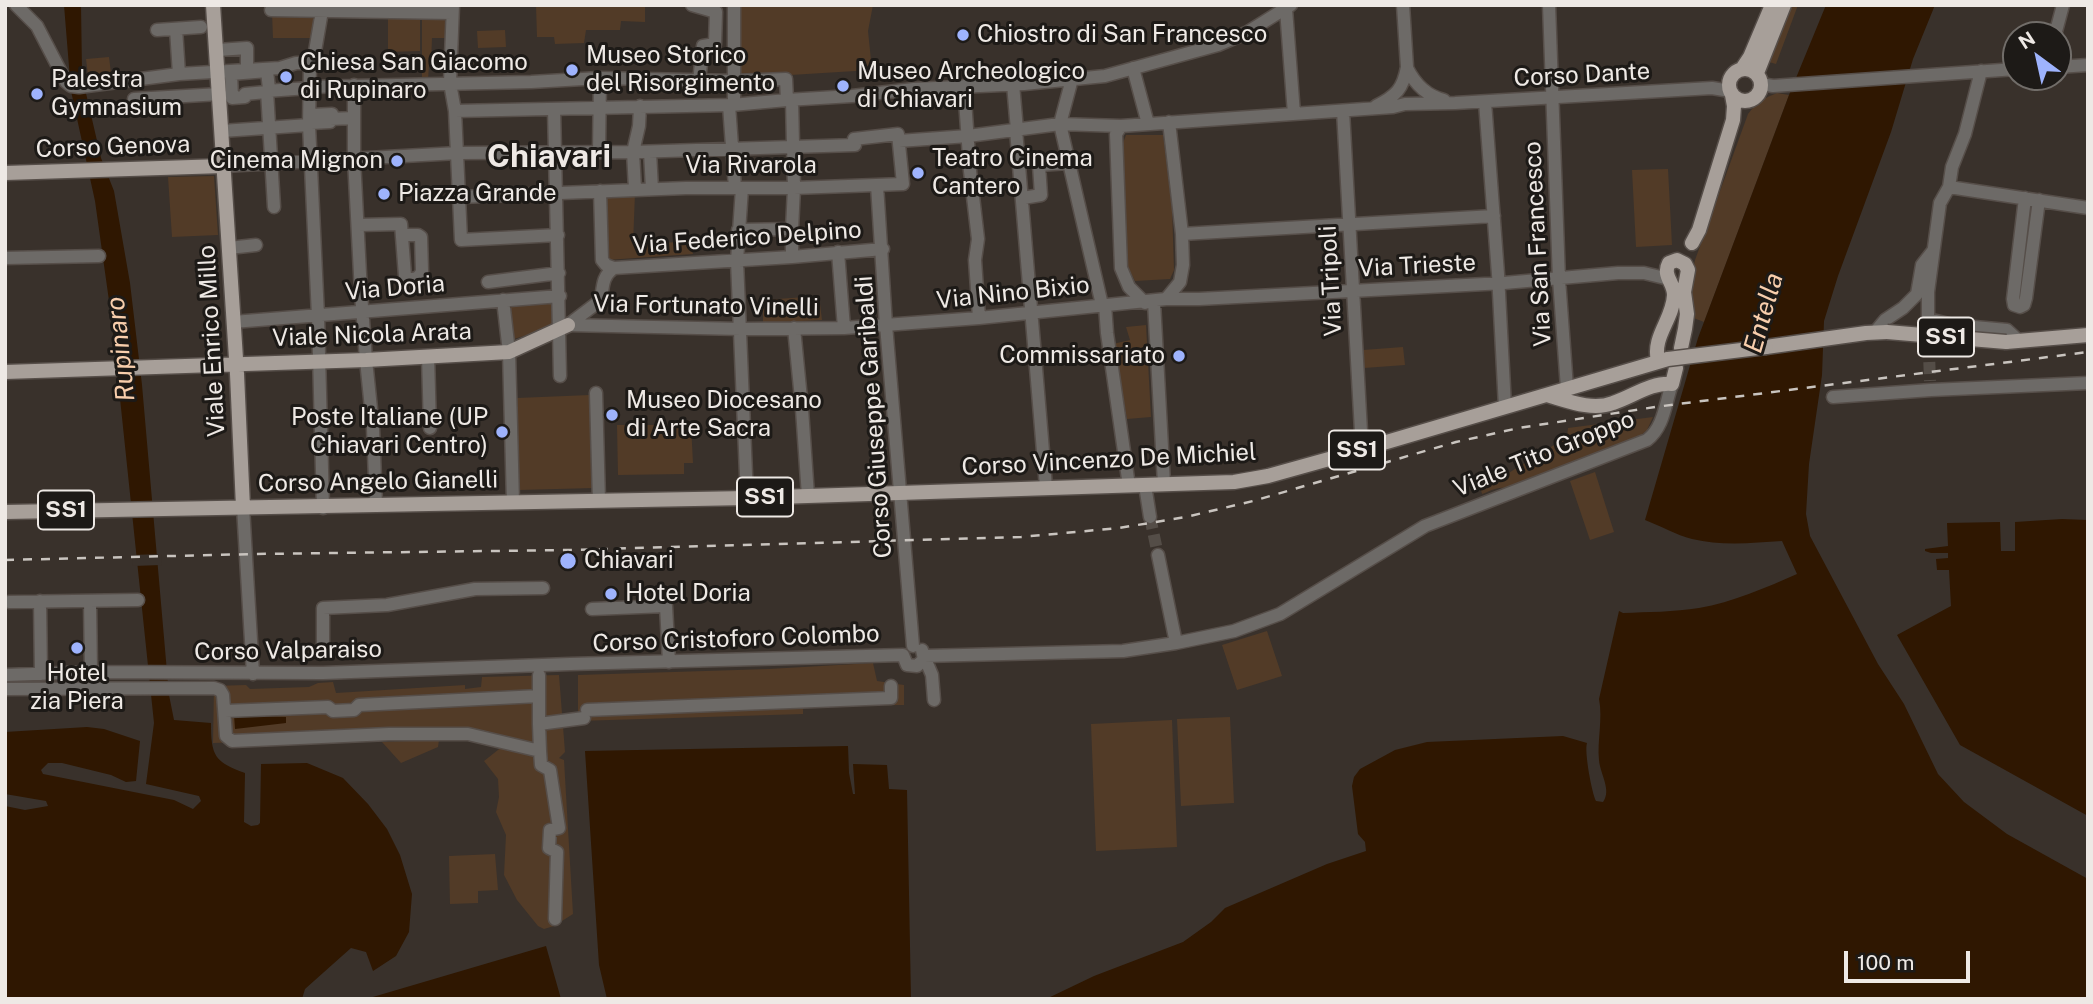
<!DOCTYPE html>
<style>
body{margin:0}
#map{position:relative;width:2093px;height:1004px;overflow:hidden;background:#39312b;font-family:"Public Sans",sans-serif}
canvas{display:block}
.frame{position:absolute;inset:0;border:7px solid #eee9e5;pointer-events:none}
.north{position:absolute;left:2002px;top:21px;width:70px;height:70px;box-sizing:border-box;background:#1d1a17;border:2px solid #716d69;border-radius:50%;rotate:327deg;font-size:19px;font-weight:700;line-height:28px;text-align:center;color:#eee9e5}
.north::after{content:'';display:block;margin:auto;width:24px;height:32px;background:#9eb3fd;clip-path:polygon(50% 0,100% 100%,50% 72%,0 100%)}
.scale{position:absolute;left:1844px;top:951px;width:126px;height:32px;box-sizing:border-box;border:4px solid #eee9e5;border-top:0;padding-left:9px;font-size:21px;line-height:24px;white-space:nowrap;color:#eee9e5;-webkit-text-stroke:5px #1d1a17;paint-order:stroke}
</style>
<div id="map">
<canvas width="2093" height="1004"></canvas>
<div class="frame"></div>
<div class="north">N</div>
<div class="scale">100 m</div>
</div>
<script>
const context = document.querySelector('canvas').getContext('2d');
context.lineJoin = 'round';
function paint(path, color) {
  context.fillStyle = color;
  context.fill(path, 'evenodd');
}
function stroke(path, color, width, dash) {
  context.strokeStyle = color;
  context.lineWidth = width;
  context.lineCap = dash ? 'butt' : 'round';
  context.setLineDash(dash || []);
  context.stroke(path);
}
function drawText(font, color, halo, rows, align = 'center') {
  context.font = font + ' "Public Sans",sans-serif';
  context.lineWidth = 6;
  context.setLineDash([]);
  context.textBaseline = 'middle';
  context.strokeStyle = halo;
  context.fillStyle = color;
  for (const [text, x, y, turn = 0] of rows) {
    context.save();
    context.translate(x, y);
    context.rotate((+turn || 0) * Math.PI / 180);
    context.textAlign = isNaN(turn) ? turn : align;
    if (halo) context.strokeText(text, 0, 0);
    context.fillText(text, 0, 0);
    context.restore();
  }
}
paint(new Path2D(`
 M536 5H645V22L621 21 620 30H586L584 43 555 44 554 37H537Z
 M740 5H873L868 31 872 70 741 78Z
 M1792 5H1798L1776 64 1769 62Z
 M272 13H317L313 38H273Z
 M388 16 420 17V51L388 52Z
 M422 17H447V38H432L431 64 429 65 428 80H422Z
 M505 30 506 47 478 48 477 31Z
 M109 57 112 81 89 83 86 59Z
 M1777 93 1789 95 1704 322 1691 317 1690 283 1695 260 1748 114C1756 103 1764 98 1777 93Z
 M1126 135H1163L1172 207 1174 270 1170 279 1135 281 1128 267 1122 201 1123 143Z
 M1668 169 1672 245 1636 247 1632 170Z
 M214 176 218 235 172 237 168 177Z
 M606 193H635L633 245 691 241 693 254 607 260Z
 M819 296 822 320 763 323V300Z
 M554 302 555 326 511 340 507 303Z
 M1146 325 1151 417 1127 419 1113 344 1130 340 1126 327Z
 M1403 347 1405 365 1364 368 1363 350Z
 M590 395 594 488 519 490 517 398Z
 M1653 417 1647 430 1640 436 1508 489C1500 485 1490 491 1482 494L1481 490 1567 437 1568 428Z
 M617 425H691L693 463H684V474L618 475Z
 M1595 472 1614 532 1590 540 1570 481Z
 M1267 631 1282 676 1237 690 1222 645Z
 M873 663 877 681 904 685V705L803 706V714L578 721V675L769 669Z
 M559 675 565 752 559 758 564 760 573 914 554 926 544 929 538 926 517 900 504 875 506 835 496 812 499 797 498 779 484 761 503 746 463 735 213 743 214 686 246 685 250 689 309 687 318 683 333 682 336 693 465 685V689L481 687 482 677Z
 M1230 717 1234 803 1181 806 1177 719Z
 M1172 720 1177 847 1096 851 1091 724Z
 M439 740 438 747 401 763 382 742Z
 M495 854 498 890 478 891V903L450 904 449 856Z`), '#523b27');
paint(new Path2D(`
 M64 5H81L82 73 85 89 101 158 114 191 130 283 142 385 169 695 174 720 211 723C211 755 214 762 245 773L244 822 251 826 258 825 260 823 261 764 307 763 343 778 368 804 387 829 400 855 412 894 409 932 396 956 373 971 366 952 351 948 305 989 302 999H5V806L25 810 48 806 46 801 5 794V732L87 727 104 729 140 741 136 781 126 782 111 775 62 763H48L41 770 43 774 174 800 193 809 201 801 199 796 146 784 154 723 112 322 95 201 71 91Z
 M1826 5H1935L1913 59 1891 132 1838 276 1824 321 1822 375 1809 464 1806 514 1810 536 1878 664 1904 704 1938 774 1964 802 2007 834 2088 879V999H1046L1094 976 1183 942 1211 922 1225 908 1327 864 1366 851 1365 842 1358 834 1352 786 1354 777 1360 769 1395 750 1427 742 1563 736 1587 743C1584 751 1592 794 1596 801L1603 802C1612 790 1600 774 1599 760 1597 741 1603 719 1599 699L1619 611 1623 613C1648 612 1674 612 1699 608 1733 602 1765 588 1797 574L1782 541C1752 543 1721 546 1692 539 1676 535 1661 526 1645 520L1698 338 1789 95Z
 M2062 519 2088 520V816L1960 745 1897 635 1951 606 1949 570H1937L1936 559 1948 558V553H1931L1925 551V549L1948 546 1947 523 2000 522 2001 551H2015V522Z
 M234 715 286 717V723L235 729Z
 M848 746 849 773 853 794H855L853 764 887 765 889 789 907 790 911 999H607L599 965 585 751Z
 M546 946 561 999H366Z`), '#2f1701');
paint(new Path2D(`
 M161 554 162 565 133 566 132 555Z`), '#39312b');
stroke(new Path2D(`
 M1928 326 1930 381
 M1150 517 1158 555`), '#544d47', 12, [12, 6]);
const minor = new Path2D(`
 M16 5 37 26 66 82 71 86 79 87 179 74 280 68 296 63H313L323 5
 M453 5 450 83 455 111 461 240 558 235
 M692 5 716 12 715 44 703 46 699 81
 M734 5V105
 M1549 5 1559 279 1567 388
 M1286 9 1294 114
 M271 10 452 13
 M176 29 179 74
 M157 30 201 27
 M2055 35 2063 5
 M218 50 247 48V69
 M310 63 309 125 318 316 323 508
 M2058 67 2088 65
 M1133 68 1148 124
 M1407 68C1415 84 1427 96 1444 100
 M267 71 269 89 266 92 245 94V97L232 98 231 74Z
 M1072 79 1060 124 1102 305
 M1013 84 1017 130
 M1761 84 1773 86 2016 69
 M354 85V159L361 293 366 360 373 428 376 505
 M964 86 970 171 978 239 975 260 979 318
 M308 87 531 82 600 78 734 81 786 79 787 100
 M134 99 220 94
 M1485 102 1498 274 1505 407
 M729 105 735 188
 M1376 106C1396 96 1403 89 1407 67L1403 5
 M554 109 560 376
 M455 111 732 105 787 100 852 96 914 89 1024 84 1105 76 1218 45 1246 33 1291 5
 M1343 111 1362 449
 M330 119 332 114 311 115V123L330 122V119L354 118
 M1121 126 1116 134 1121 268 1129 287 1145 303
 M1016 130 1046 487
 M222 131 309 125
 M899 141 968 136 1060 124 1121 126 1393 107 1405 104 1455 103 1712 88 1730 91
 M599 152 600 78
 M650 152 652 189
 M223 166 458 153 633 152 855 145 854 139 898 134 903 184 794 188H686L460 197
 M877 185 886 325 913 646
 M1949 187 2088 208
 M742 188 737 261 747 498
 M635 189 633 152 639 126 640 106
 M600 191 602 260 606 265 614 268 792 257 883 249
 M1023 198 1041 195 1039 165 1069 163
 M2025 198 2013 299 2014 305 2020 307 2024 305 2026 298 2039 200
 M274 207 267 91 308 88
 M358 225 401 224 405 276 407 279C415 279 419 279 422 271L421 237 418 235H403
 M792 229 794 188 792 100
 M738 230 792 229V257
 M1182 234 1494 216
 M229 248 256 245
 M838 252 844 328
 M5 258 99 256
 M488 282 559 273
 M1166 299 1180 282 1183 265 1182 234 1169 122
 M503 300 509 352 513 502
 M1154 302 1164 484
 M1105 305 1107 333 1129 486
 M1928 319 1953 325 2007 330 2019 341
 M233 322 560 296
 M568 325 741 329 844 328 979 318 1166 299H1199L1504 283 1618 273H1644L1669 279
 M568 325 601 300C603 287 602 276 614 268
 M1928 326V292L1940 203 1949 187 1952 167 1965 134 1981 71
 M794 328 802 409 808 496
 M1875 332 1885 320 1903 308 1917 294 1922 265 1933 251
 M428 356 430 428
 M596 393 599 501
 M1833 397 1931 390 2088 383
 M1145 485 1150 517
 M243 507 253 674
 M1158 555 1176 643
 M40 601 41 674
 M90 601 91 672
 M9 602 138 600
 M592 609 666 606 669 662
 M323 650V608L387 605 475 589 543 588
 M903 655 907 665 917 666 924 659 922 650
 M5 675 91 672 323 673 570 664 903 655
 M5 689 214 688 220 690 223 695 226 736 232 741 389 734H468L540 751 539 724 584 718
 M934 700 932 675 924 656 1123 651 1176 643 1234 631 1280 614 1425 526 1647 440C1664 427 1665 404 1672 384
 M587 710 891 698V686
 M225 711 328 707 333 711 354 710 359 705 539 696
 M539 724V675
 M540 751 541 765 550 770 559 828 550 830 549 848 557 852 555 919`);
const major = new Path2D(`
 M213 5 237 374 243 507
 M1729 85a16 16 0 1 1 32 0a16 16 0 1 1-32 0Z
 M1742 69 1750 57 1772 5
 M1757 73 1784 5
 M5 173 223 166
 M1692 243 1699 230 1733 120 1734 106 1732 95
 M2006 342 2088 335
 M1766 347 1866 333 1887 332
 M1658 361C1652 336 1673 320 1674 295 1674 282 1662 276 1669 263L1677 260 1685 264 1688 270 1684 292 1687 314 1685 329 1681 348
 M5 372 366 360 509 352 568 325
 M1547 395C1568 401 1592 411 1613 403 1632 397 1651 382 1672 384L1676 368
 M5 512 747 498 1234 482 1268 476 1329 459 1668 359`);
stroke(minor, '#564e49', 15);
stroke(major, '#564e49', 17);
stroke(minor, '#6d6a67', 12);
stroke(major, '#a79f99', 14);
stroke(new Path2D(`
 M5 560 255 554 569 550 1021 537 1119 528 1186 517 1253 501 1456 442 1519 428 1655 407 2088 352`), '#c9c4bf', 2.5, [9, 9]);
const majorBridge = new Path2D(`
 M1887 332 2006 342
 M1668 359 1766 347`);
stroke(majorBridge, '#564e49', 17, []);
stroke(majorBridge, '#a79f99', 14);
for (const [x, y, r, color] of [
 [963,35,7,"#9eb3fd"],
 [572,70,7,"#9eb3fd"],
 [286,77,7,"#9eb3fd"],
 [843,86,7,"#9eb3fd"],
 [37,94,7,"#9eb3fd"],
 [397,161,7,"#9eb3fd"],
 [918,173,7,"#9eb3fd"],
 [384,194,7,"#9eb3fd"],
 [1179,356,7,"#9eb3fd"],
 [612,415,7,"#9eb3fd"],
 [502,432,7,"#9eb3fd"],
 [568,561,9,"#9eb3fd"],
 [611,594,7,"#9eb3fd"],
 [77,648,7,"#9eb3fd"]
]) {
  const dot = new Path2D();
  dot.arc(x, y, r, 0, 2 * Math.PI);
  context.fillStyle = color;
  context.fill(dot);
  stroke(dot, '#1d1a17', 2.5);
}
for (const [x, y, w] of [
 [1946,337,56],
 [1357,450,56],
 [765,497,56],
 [66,510,56]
]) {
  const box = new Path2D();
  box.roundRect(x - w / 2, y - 19.5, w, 39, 5);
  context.fillStyle = '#1d1a17';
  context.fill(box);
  stroke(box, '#eee9e5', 2);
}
drawText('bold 23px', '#eee9e5', null, [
 ["SS1",1946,337],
 ["SS1",1357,450],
 ["SS1",765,497],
 ["SS1",66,510]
]);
drawText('24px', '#eee9e5', '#1d1a17', [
 ["Chiostro di San Francesco",977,35],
 ["Museo Storico",586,56],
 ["del Risorgimento",586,84],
 ["Chiesa San Giacomo",300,63],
 ["di Rupinaro",300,91],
 ["Museo Archeologico",857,72],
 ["di Chiavari",857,100],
 ["Palestra",51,80],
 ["Gymnasium",51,108],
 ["Teatro Cinema",932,159],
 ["Cantero",932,187],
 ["Cinema Mignon",383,161,"right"],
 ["Piazza Grande",398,194],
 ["Commissariato",1165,356,"right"],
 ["Museo Diocesano",626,401],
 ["di Arte Sacra",626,429],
 ["Poste Italiane (UP",488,418,"right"],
 ["Chiavari Centro)",488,446,"right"],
 ["Chiavari",584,561],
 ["Hotel Doria",625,594],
 ["Hotel",77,674,"center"],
 ["zia Piera",77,702,"center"]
], 'left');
drawText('24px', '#eee9e5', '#1d1a17', [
 ["Corso Dante",1582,75,-3],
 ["Corso Genova",113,147,-2],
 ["Via Rivarola",751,166],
 ["Via Federico Delpino",747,238,-4],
 ["Via San Francesco",1538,244,-93],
 ["Via Trieste",1417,266,-3],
 ["Via Tripoli",1331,281,-93],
 ["Via Doria",395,288,-5],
 ["Via Nino Bixio",1013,293,-6],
 ["Via Fortunato Vinelli",706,306,1],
 ["Viale Nicola Arata",372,335,-2],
 ["Viale Enrico Millo",212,341,-93],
 ["Corso Giuseppe Garibaldi",874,417,-94],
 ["Viale Tito Groppo",1544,454,-22],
 ["Corso Vincenzo De Michiel",1109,460,-3],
 ["Corso Angelo Gianelli",378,482,-1],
 ["Corso Cristoforo Colombo",736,639,-2],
 ["Corso Valparaiso",288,651,-1]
]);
drawText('italic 26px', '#f8ceac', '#1d1a17', [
 ["Entella",1764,313,-74],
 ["Rupinaro",121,349,-96]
]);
drawText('bold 32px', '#eee9e5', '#1d1a17', [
 ["Chiavari",549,157]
]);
</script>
